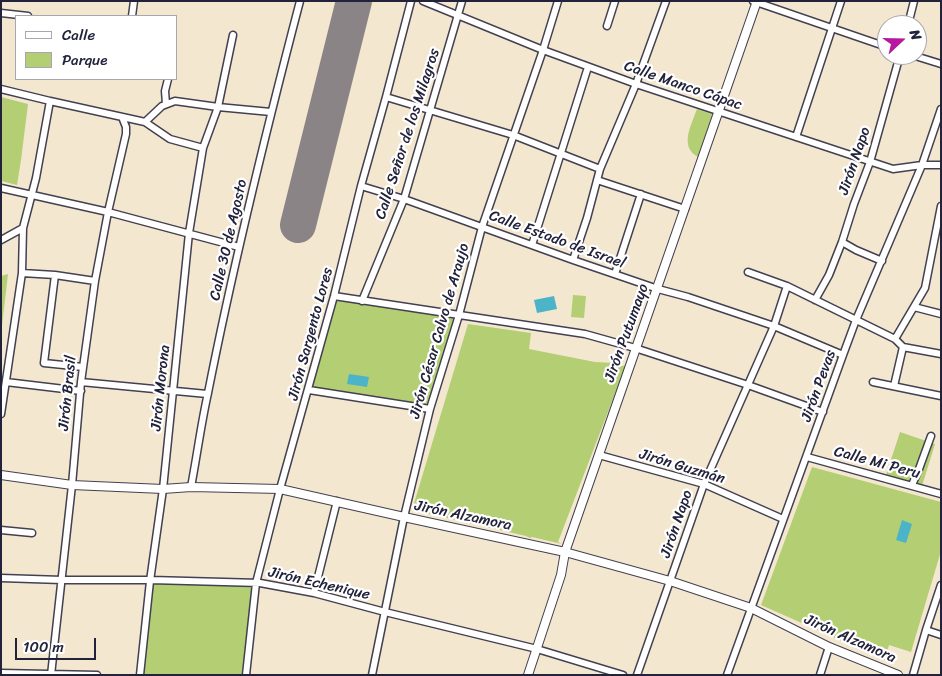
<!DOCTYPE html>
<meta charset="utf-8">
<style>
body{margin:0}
#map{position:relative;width:942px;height:676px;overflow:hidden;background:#f4e7d0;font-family:Sriracha,sans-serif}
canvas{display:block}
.frame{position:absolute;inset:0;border:2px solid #22223b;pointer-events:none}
.legend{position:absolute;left:15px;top:15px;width:162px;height:65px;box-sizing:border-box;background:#fff;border:1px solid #a7a7b1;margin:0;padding:6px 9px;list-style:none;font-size:15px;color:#22223b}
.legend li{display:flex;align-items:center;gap:10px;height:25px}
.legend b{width:25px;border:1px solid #a7a7b1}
.north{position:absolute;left:877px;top:15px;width:50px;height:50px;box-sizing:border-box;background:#fff;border:1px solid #a7a7b1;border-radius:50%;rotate:69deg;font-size:14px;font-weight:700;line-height:20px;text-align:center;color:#22223b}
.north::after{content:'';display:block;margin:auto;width:18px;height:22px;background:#b5179e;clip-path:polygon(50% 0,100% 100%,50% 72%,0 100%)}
.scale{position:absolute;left:15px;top:638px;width:81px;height:22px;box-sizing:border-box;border:2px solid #22223b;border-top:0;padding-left:6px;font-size:15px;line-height:18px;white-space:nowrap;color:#22223b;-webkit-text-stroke:4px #fff;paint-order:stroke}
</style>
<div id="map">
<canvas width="942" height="676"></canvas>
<div class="frame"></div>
<ul class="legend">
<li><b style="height:6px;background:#fff"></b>Calle</li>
<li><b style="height:14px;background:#b4ce74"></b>Parque</li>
</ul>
<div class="north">N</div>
<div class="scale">100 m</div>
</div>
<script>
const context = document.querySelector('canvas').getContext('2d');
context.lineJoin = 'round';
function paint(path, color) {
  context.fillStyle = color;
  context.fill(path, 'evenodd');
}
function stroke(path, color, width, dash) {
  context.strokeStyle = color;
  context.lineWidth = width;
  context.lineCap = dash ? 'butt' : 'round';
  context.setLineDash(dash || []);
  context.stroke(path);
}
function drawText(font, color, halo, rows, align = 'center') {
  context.font = font + ' Sriracha,sans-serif';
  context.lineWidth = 4.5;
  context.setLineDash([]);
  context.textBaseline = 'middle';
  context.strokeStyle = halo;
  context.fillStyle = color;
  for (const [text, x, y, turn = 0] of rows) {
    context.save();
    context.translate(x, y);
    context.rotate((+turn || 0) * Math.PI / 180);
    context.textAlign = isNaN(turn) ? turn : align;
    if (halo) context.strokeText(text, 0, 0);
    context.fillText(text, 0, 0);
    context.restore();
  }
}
paint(new Path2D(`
 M1 97 28 104 21 160 17 185 1 181Z
 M697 109 712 114 713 122 700 158C678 148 691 126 697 109Z
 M8 274 1 334V276Z
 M573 295 586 296 584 318 571 317Z
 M334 296 459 315 430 409 309 390Z
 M468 324 531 333 529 349 595 362 615 363 623 366 626 365 558 542 562 544 532 537 530 538 526 536 412 510Z
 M900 432 935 444 922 486 886 475Z
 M812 467 941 502V551L911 652 889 645 885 660 761 605Z
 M151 580 256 583 246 675H140Z`), '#b4ce74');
paint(new Path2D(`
 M554 296 557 309 537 313 534 300Z
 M349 374 369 377 367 387 347 384Z
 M902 520 912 524 906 543 896 540Z`), '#4bb4c9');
stroke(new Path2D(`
 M298 225 354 1`), '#8b8486', 36);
const minor = new Path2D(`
 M423 1 543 50 636 84 893 169 922 165H941
 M753 1 887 47
 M1 13 28 16
 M132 16 134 1
 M908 25 914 1
 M607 26 615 1
 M912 55 941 64
 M1 89 50 101 145 122 162 106 175 101 218 107 271 112
 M386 97 513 135 600 169
 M166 104 165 91 168 79
 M145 122 170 139 203 148
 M796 137 841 1
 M597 180 685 209
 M361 186 404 199 573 260 658 289 688 297 774 326 843 355
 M1 188 108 212 239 247
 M1 240 23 228
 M842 242 856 250 882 261
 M532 245 588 67
 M573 260 587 218 600 169 636 84 666 1
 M748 272 787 286 895 339 903 347 941 354
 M22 273 55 275 95 281
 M615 274 641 194
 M55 275 44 363 83 367
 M334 296 585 334 635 348 748 385 823 412
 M815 300 829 275 842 242 854 204 870 162 900 55
 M362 301 404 199 462 1
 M914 307 941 314
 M895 339 925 288 941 206
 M6 382 81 391
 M81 382 207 394
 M873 382 941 396
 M894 386 903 347
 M309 390 430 409
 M1 414 22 273 23 228 36 178 50 101
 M599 455 704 484 783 519
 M807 457 941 494
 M912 485 919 469 931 436
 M191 487C197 456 201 424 208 393 234 261 266 131 300 1
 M1 530 32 533
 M1 578 62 580H151L260 583 314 593 385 612 537 649 623 675
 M314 593 337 501
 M926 630 941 635
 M1 673 97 675
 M51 675 72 485 81 382 95 281 108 212 126 134V127L122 117
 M140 675 150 581 163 489 173 391 189 233 203 148 218 107 233 35
 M246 675 256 583 280 489 334 296 361 186 386 97 411 1
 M372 675 404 517 430 409 459 315 482 227 543 50 558 1
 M637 675 704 484 774 326 787 286
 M727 675 843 355 856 320 922 165 941 109
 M820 675 829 647
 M913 675 926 630 941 585`);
const tertiary = new Path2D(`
 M1 475 72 485 163 489 191 487 280 489 404 517 565 552 670 581 751 608 829 647 898 675
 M528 675 561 575 565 552 757 1`);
stroke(minor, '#424051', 9);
stroke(tertiary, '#424051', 10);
stroke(minor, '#fff', 6);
stroke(tertiary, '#fff', 8);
drawText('15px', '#22223b', '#fff', [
 ["Calle Manco Cápac",683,86,19],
 ["Calle Señor de los Milagros",408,134,-72],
 ["Jirón Napo",855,161,-71],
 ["Calle 30 de Agosto",229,240,-77],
 ["Calle Estado de Israel",557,240,20],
 ["Jirón César Calvo de Araujo",440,331,-74],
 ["Jirón Putumayo",627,333,-70],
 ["Jirón Sargento Lores",311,334,-75],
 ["Jirón Pevas",819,386,-70],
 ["Jirón Morona",161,388,-84],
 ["Jirón Brasil",68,393,-84],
 ["Calle Mi Peru",877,463,15],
 ["Jirón Guzmán",682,467,17],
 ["Jirón Alzamora",463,516,12],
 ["Jirón Napo",677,524,-71],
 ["Jirón Echenique",319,584,13],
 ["Jirón Alzamora",850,639,24]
]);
</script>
